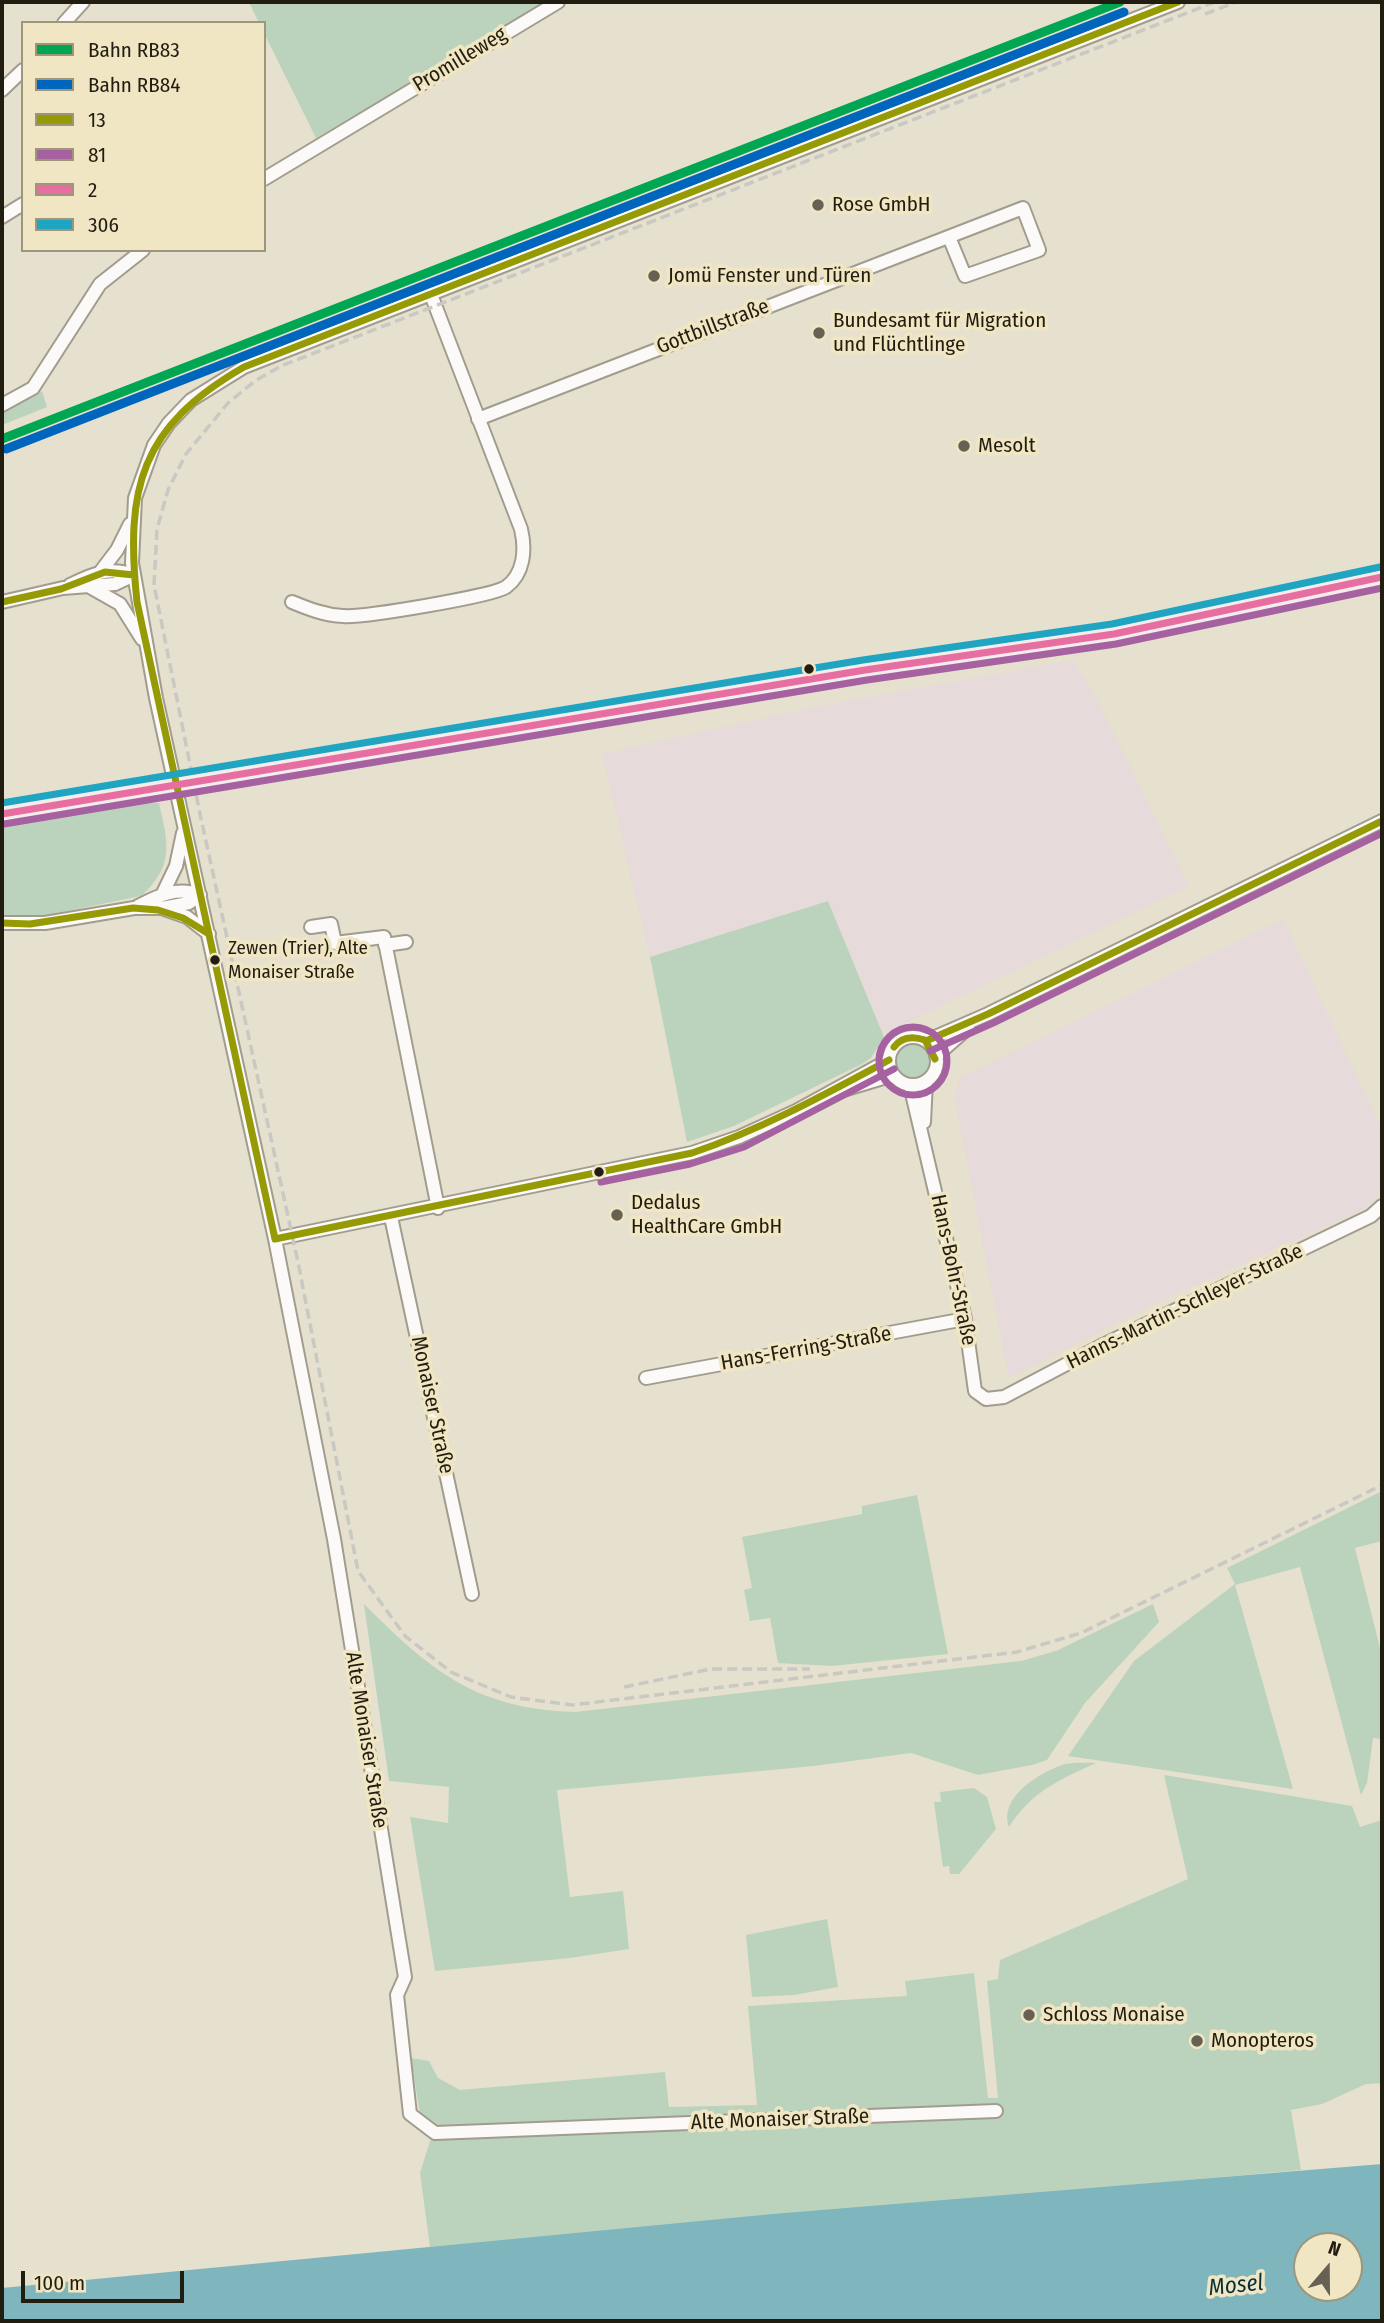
<!DOCTYPE html>
<meta charset="utf-8">
<style>
body{margin:0}
#map{position:relative;width:1384px;height:2323px;overflow:hidden;background:#e6e0ce;font-family:"Fira Sans Condensed",sans-serif}
canvas{display:block}
.frame{position:absolute;inset:0;border:4px solid #211d10;pointer-events:none}
.legend{position:absolute;left:21px;top:21px;width:245px;height:231px;box-sizing:border-box;background:#f1e6c3;border:2px solid #9e967b;margin:0;padding:9px 12px;list-style:none;font-size:21px;color:#211d10}
.legend li{display:flex;align-items:center;gap:14px;height:35px}
.legend b{width:35px;border:2px solid #9e967b}
.north{position:absolute;left:1293px;top:2232px;width:70px;height:70px;box-sizing:border-box;background:#f1e6c3;border:2px solid #9e967b;border-radius:50%;rotate:20deg;font-size:19px;font-weight:700;line-height:28px;text-align:center;color:#211d10}
.north::after{content:'';display:block;margin:auto;width:24px;height:32px;background:#666152;clip-path:polygon(50% 0,100% 100%,50% 72%,0 100%)}
.scale{position:absolute;left:21px;top:2271px;width:163px;height:32px;box-sizing:border-box;border:4px solid #211d10;border-top:0;padding-left:9px;font-size:21px;line-height:24px;white-space:nowrap;color:#211d10;-webkit-text-stroke:5px #f1e6c3;paint-order:stroke}
</style>
<div id="map">
<canvas width="1384" height="2323"></canvas>
<div class="frame"></div>
<ul class="legend">
<li><b style="height:9px;background:#00a651"></b>Bahn RB83</li>
<li><b style="height:9px;background:#0065bd"></b>Bahn RB84</li>
<li><b style="height:9px;background:#959a05"></b>13</li>
<li><b style="height:9px;background:#a661a1"></b>81</li>
<li><b style="height:9px;background:#e66ea1"></b>2</li>
<li><b style="height:9px;background:#1fa4c2"></b>306</li>
</ul>
<div class="north">N</div>
<div class="scale">100 m</div>
</div>
<script>
const context = document.querySelector('canvas').getContext('2d');
context.lineJoin = 'round';
function paint(path, color) {
  context.fillStyle = color;
  context.fill(path, 'evenodd');
}
function stroke(path, color, width, dash) {
  context.strokeStyle = color;
  context.lineWidth = width;
  context.lineCap = dash ? 'butt' : 'round';
  context.setLineDash(dash || []);
  context.stroke(path);
}
function drawText(font, color, halo, rows, align = 'center') {
  context.font = font + ' "Fira Sans Condensed",sans-serif';
  context.lineWidth = 7;
  context.setLineDash([]);
  context.textBaseline = 'middle';
  context.strokeStyle = halo;
  context.fillStyle = color;
  for (const [text, x, y, turn = 0] of rows) {
    context.save();
    context.translate(x, y);
    context.rotate((+turn || 0) * Math.PI / 180);
    context.textAlign = isNaN(turn) ? turn : align;
    if (halo) context.strokeText(text, 0, 0);
    context.fillText(text, 0, 0);
    context.restore();
  }
}
paint(new Path2D(`
 M1073 660 1097 699 1189 886 883 1034 828 901 650 957 602 754 810 708Z
 M1283 919 1382 1130V1186L1373 1205 1158 1302 1009 1378 955 1100 960 1078Z`), '#e7dadb');
paint(new Path2D(`
 M249 2H552L316 138 264 33V23H259Z
 M42 391 47 407 2 425V412Z
 M159 803C168 842 175 866 141 896L28 919 2 917V822L119 804Z
 M828 901 884 1037 871 1058 862 1064 734 1126 687 1142 650 957Z
 M896 1060a17 17 0 1 1 34 0a17 17 0 1 1-34 0Z
 M1382 1491V1541L1355 1548 1382 1656V1739L1373 1738 1367 1783 1361 1795 1300 1567 1235 1585 1293 1789 1068 1756 1134 1661 1235 1584 1227 1568Z
 M917 1495 948 1654 832 1666 778 1663 770 1618 750 1621 744 1590 752 1588 742 1537 862 1514V1506Z
 M364 1604C431 1671 476 1709 575 1712L1021 1661 1056 1651 1153 1604 1159 1622 1085 1703 1047 1760 1032 1765 978 1775 911 1753 814 1766 557 1790 570 1897 623 1891 629 1949 570 1958 435 1971 410 1817 448 1823 449 1787 389 1781Z
 M1096 1763C1060 1779 1030 1793 1009 1827 999 1798 1037 1774 1062 1765 1072 1762 1085 1763 1096 1763Z
 M1164 1775 1352 1806 1360 1827 1382 1820V2083L1366 2084 1322 2104 1291 2110 1301 2170 430 2247 420 2173 435 2125 420 2114 411 2058 429 2061 438 2078 460 2090 665 2072 669 2107 757 2105 748 2006 907 1996 905 1981 974 1973 988 2098H998L987 1981 998 1979 1000 1960 1188 1879Z
 M974 1788 987 1797 996 1829 959 1874H950L949 1866 943 1867 934 1802H941L940 1792Z
 M827 1919 838 1987 794 1995 752 1997 746 1935Z`), '#bbd3bc');
paint(new Path2D(`
 M1382 2164V2321H2V2288L773 2214ZM1307 2246H1349V2288H1307Z`), '#7fb5bd');
const street = new Path2D(`
 M64 23 83 2
 M2 90 23 70
 M264 179 558 2
 M2 217 23 204
 M2 405 33 388 100 284 143 250
 M478 419 1023 208 1039 250 965 276 949 237
 M101 571 117 550 130 524
 M70 585C93 574 109 566 134 575
 M90 587 120 604 142 639
 M2 602 63 588 115 584 134 575
 M292 602C309 609 324 615 343 616 362 618 493 596 506 587 524 574 526 550 521 529L430 292
 M163 893 176 866 183 833
 M138 906C158 896 177 886 200 895
 M164 909 187 917 209 934
 M2 923H45L134 908H162L189 903 200 895
 M311 927 331 924 335 943 384 937 438 1208
 M385 945 406 942
 M889 1061a24 24 0 1 1 48 0a24 24 0 1 1-48 0Z
 M926 1041 988 1014 1382 821
 M936 1056 968 1028
 M910 1085 965 1319 975 1391 986 1399 1004 1397 1101 1346 1371 1216 1382 1206
 M843 1090 893 1075
 M924 1122 926 1081
 M391 1217 472 1594
 M275 1239 692 1153 739 1137 796 1111 889 1060
 M646 1378 965 1319
 M996 2111 435 2133 410 2114 397 1995 405 1977 334 1539 275 1239 156 698 132 563 135 498 154 445 169 423 191 400 244 367 1178 2`);
const primary = new Path2D(`
 M200 781 865 670 1114 634 1382 577
 M2 814 157 789`);
stroke(street, '#a19c8e', 16);
stroke(primary, '#bdada8', 21);
stroke(street, '#fbfaf8', 12);
stroke(primary, '#f4edec', 18);
stroke(new Path2D(`
 M1215 2 281 366 255 381 228 403 186 454 168 490 157 529 154 585 200 814 298 1262 358 1571 405 1636 451 1672 511 1697 572 1705 1017 1652 1081 1633 1382 1485
 M1205 14 1237 2
 M624 1687 711 1669H810`), '#cac8c3', 3.5, [10, 5]);
const primaryBridge = new Path2D(`
 M157 789 200 781`);
stroke(primaryBridge, '#bdada8', 21, []);
stroke(primaryBridge, '#f4edec', 18);
stroke(new Path2D(`
 M2 602 61 589 105 572 134 575
 M2 923 30 924 133 908 158 910 183 918 209 934
 M926 1041 988 1014 1382 821
 M894 1047C902 1036 913 1036 925 1040L935 1059
 M275 1239 137 602C125 488 140 427 244 367L1178 2
 M275 1239 692 1153C762 1129 824 1095 889 1060`), '#959a05', 7);
stroke(new Path2D(`
 M4 824 867 680 1116 644 1382 588
 M879 1061a34 34 0 1 1 68 0a34 34 0 1 1-68 0Z
 M930 1051 993 1023 1382 833
 M601 1182 690 1164 744 1147 894 1069`), '#a661a1', 7);
stroke(new Path2D(`
 M2 814 865 670 1114 634 1382 577`), '#e66ea1', 7);
stroke(new Path2D(`
 M2 803 863 660 1112 624 1380 567`), '#1fa4c2', 7);
stroke(new Path2D(`
 M2 439 1120 2`), '#00a651', 9);
stroke(new Path2D(`
 M6 449 1124 12`), '#0065bd', 9);
for (const [x, y, r, color] of [
 [818,205,7,"#666152"],
 [654,276,7,"#666152"],
 [819,333,7,"#666152"],
 [964,446,7,"#666152"],
 [809,669,6,"#211d10"],
 [215,960,6,"#211d10"],
 [599,1172,6,"#211d10"],
 [617,1215,7,"#666152"],
 [1029,2015,7,"#666152"],
 [1197,2041,7,"#666152"]
]) {
  const dot = new Path2D();
  dot.arc(x, y, r, 0, 2 * Math.PI);
  context.fillStyle = color;
  context.fill(dot);
  stroke(dot, '#f1e6c3', 2.5);
}
drawText('19px', '#211d10', '#f1e6c3', [
 ["Zewen (Trier), Alte",228,949],
 ["Monaiser Straße",228,973]
], 'left');
drawText('21px', '#211d10', '#f1e6c3', [
 ["Promilleweg",460,60,-31],
 ["Gottbillstraße",713,327,-21],
 ["Hans-Bohr-Straße",953,1270,78],
 ["Hanns-Martin-Schleyer-Straße",1185,1307,-26],
 ["Hans-Ferring-Straße",806,1349,-10],
 ["Monaiser Straße",432,1405,78],
 ["Alte Monaiser Straße",366,1740,81],
 ["Alte Monaiser Straße",780,2120,-2]
]);
drawText('21px', '#211d10', '#f1e6c3', [
 ["Rose GmbH",832,205],
 ["Jomü Fenster und Türen",668,276],
 ["Bundesamt für Migration",833,321],
 ["und Flüchtlinge",833,345],
 ["Mesolt",978,446],
 ["Dedalus",631,1203],
 ["HealthCare GmbH",631,1227],
 ["Schloss Monaise",1043,2015],
 ["Monopteros",1211,2041]
], 'left');
drawText('italic 23px', '#083038', '#f1e6c3', [
 ["Mosel",1236,2286,-6]
]);
</script>
